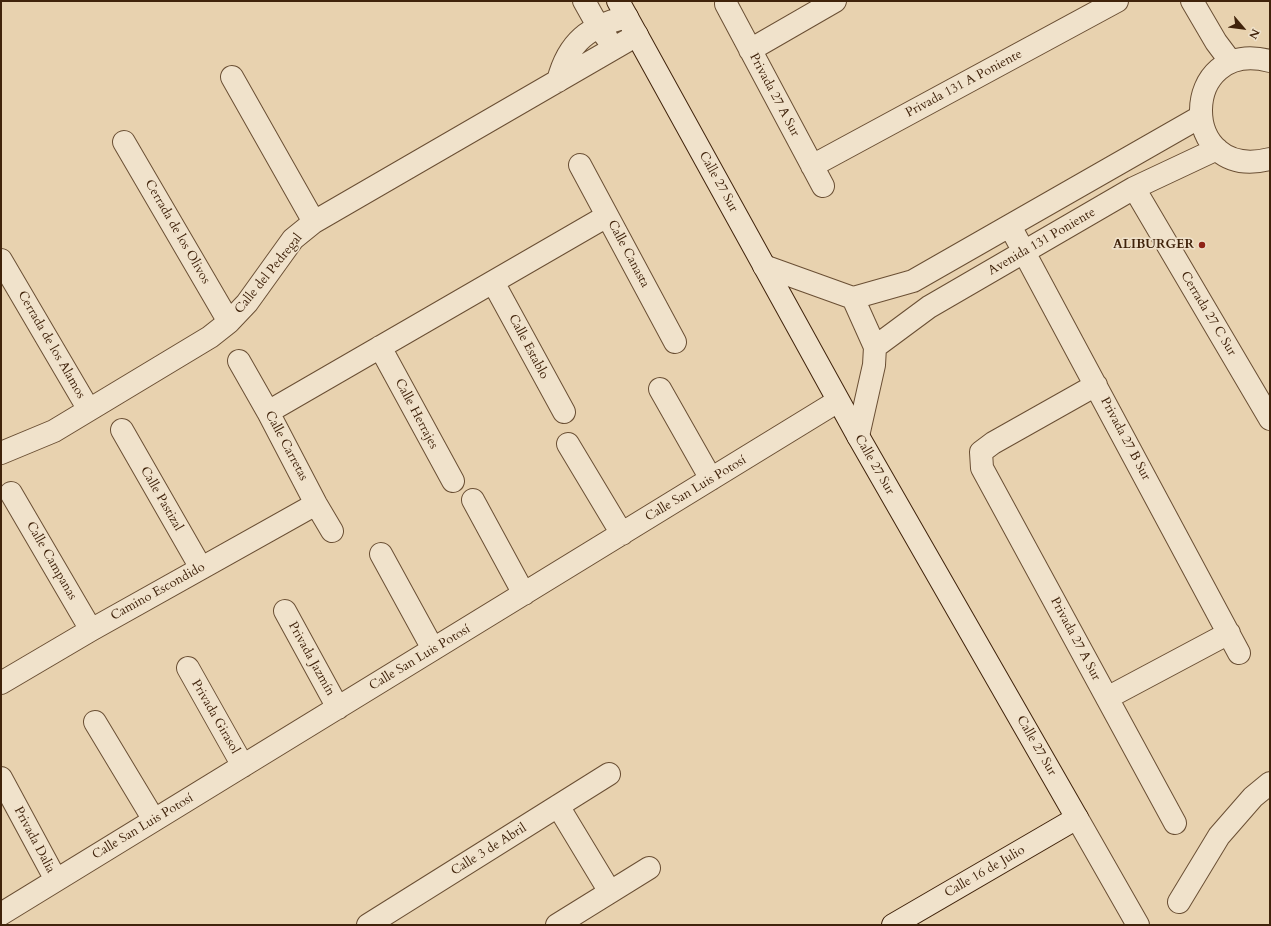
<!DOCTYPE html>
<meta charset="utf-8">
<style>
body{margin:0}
#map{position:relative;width:1271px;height:926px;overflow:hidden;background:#e8d2af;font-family:Cardo,serif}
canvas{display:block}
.frame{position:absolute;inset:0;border:2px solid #40230b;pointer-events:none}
.north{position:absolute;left:1223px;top:8px;width:40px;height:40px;-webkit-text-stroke:3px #f0e2cb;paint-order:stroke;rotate:118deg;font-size:11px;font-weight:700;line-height:16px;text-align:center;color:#40230b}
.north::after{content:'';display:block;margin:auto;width:14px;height:18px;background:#40230b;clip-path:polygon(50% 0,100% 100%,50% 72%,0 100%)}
</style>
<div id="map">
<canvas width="1271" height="926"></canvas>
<div class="frame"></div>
<div class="north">N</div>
</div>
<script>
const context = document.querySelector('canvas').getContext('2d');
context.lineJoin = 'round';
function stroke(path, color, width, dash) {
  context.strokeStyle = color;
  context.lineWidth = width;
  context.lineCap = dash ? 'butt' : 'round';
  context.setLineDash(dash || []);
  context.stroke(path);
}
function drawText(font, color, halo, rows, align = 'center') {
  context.font = font + ' Cardo,serif';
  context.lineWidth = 3;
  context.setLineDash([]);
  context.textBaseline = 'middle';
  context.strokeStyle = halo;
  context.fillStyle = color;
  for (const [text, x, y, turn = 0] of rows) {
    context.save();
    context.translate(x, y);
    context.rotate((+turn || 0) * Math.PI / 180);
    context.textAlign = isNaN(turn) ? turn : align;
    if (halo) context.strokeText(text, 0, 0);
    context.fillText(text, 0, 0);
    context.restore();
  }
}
const street = new Path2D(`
 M584 1 598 26 607 38
 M1192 1 1216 42 1231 62
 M726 4 823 186
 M750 50 835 1
 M1270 61C1179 37 1177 183 1270 159
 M232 77 314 222
 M558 81C568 42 589 26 627 17
 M124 142 229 322
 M580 165 675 342
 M812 166 1117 1
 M1134 188 1270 419
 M1010 226 1239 653
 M1 260 89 410
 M764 266 853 298 875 347 874 365 858 436
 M493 282 564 412
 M853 298 913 281 1200 117
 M380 347 453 481
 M875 347 929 307 1134 188 1217 149
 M239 361 268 412 316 504 332 531
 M1096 385 993 443 981 452 982 468 1175 823
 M660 389 711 479
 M268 412 607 216
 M122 430 201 568
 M568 444 622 534
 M1 453 54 431 210 337 229 322 247 303 293 239 314 222 637 35
 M11 493 91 630
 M473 500 524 594
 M381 554 433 649
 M285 611 338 708
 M188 668 243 766
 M1 683 91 630 316 504
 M1107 698 1229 633
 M95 722 154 820
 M1 778 56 880
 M558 806 610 892
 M1077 818 1138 925
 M1179 902 1219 836 1253 797 1270 783
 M1 914 838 401
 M368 925 609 774
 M557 925 649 868`);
const secondary = new Path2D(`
 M618 1 858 436 1077 818 893 925`);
stroke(street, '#6a4f34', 24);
stroke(secondary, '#40230b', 24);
stroke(street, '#f0e2cb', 22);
stroke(secondary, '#f0e2cb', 22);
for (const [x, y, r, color] of [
 [1202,245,4,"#8f2418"]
]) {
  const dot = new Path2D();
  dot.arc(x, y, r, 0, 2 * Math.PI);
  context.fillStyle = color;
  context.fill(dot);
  stroke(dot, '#f0e2cb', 1.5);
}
drawText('13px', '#40230b', '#f0e2cb', [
 ["Privada 131 A Poniente",964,84,-28],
 ["Privada 27 A Sur",774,95,62],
 ["Calle 27 Sur",718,182,61],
 ["Cerrada de los Olivos",177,232,60],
 ["Avenida 131 Poniente",1042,242,-30],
 ["Calle Canasta",628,254,62],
 ["Calle del Pedregal",269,274,-51],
 ["Cerrada 27 C Sur",1208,314,59],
 ["Cerrada de los Alamos",51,345,60],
 ["Calle Establo",528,347,62],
 ["Calle Herrajes",416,414,62],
 ["Privada 27 B Sur",1125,439,62],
 ["Calle Carretas",286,446,62],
 ["Calle 27 Sur",874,465,60],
 ["Calle San Luis Potosí",696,489,-31],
 ["Calle Pastizal",161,499,60],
 ["Calle Campanas",51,561,60],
 ["Camino Escondido",158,592,-29],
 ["Privada 27 A Sur",1075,639,62],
 ["Calle San Luis Potosí",420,658,-31],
 ["Privada Jazmín",311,659,61],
 ["Privada Girasol",215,717,60],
 ["Calle 27 Sur",1036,746,60],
 ["Calle San Luis Potosí",143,827,-31],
 ["Privada Dalia",34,840,62],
 ["Calle 3 de Abril",489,850,-32],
 ["Calle 16 de Julio",985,872,-30]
]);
drawText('bold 13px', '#40230b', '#f0e2cb', [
 ["ALIBURGER",1194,245]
], 'right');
</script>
